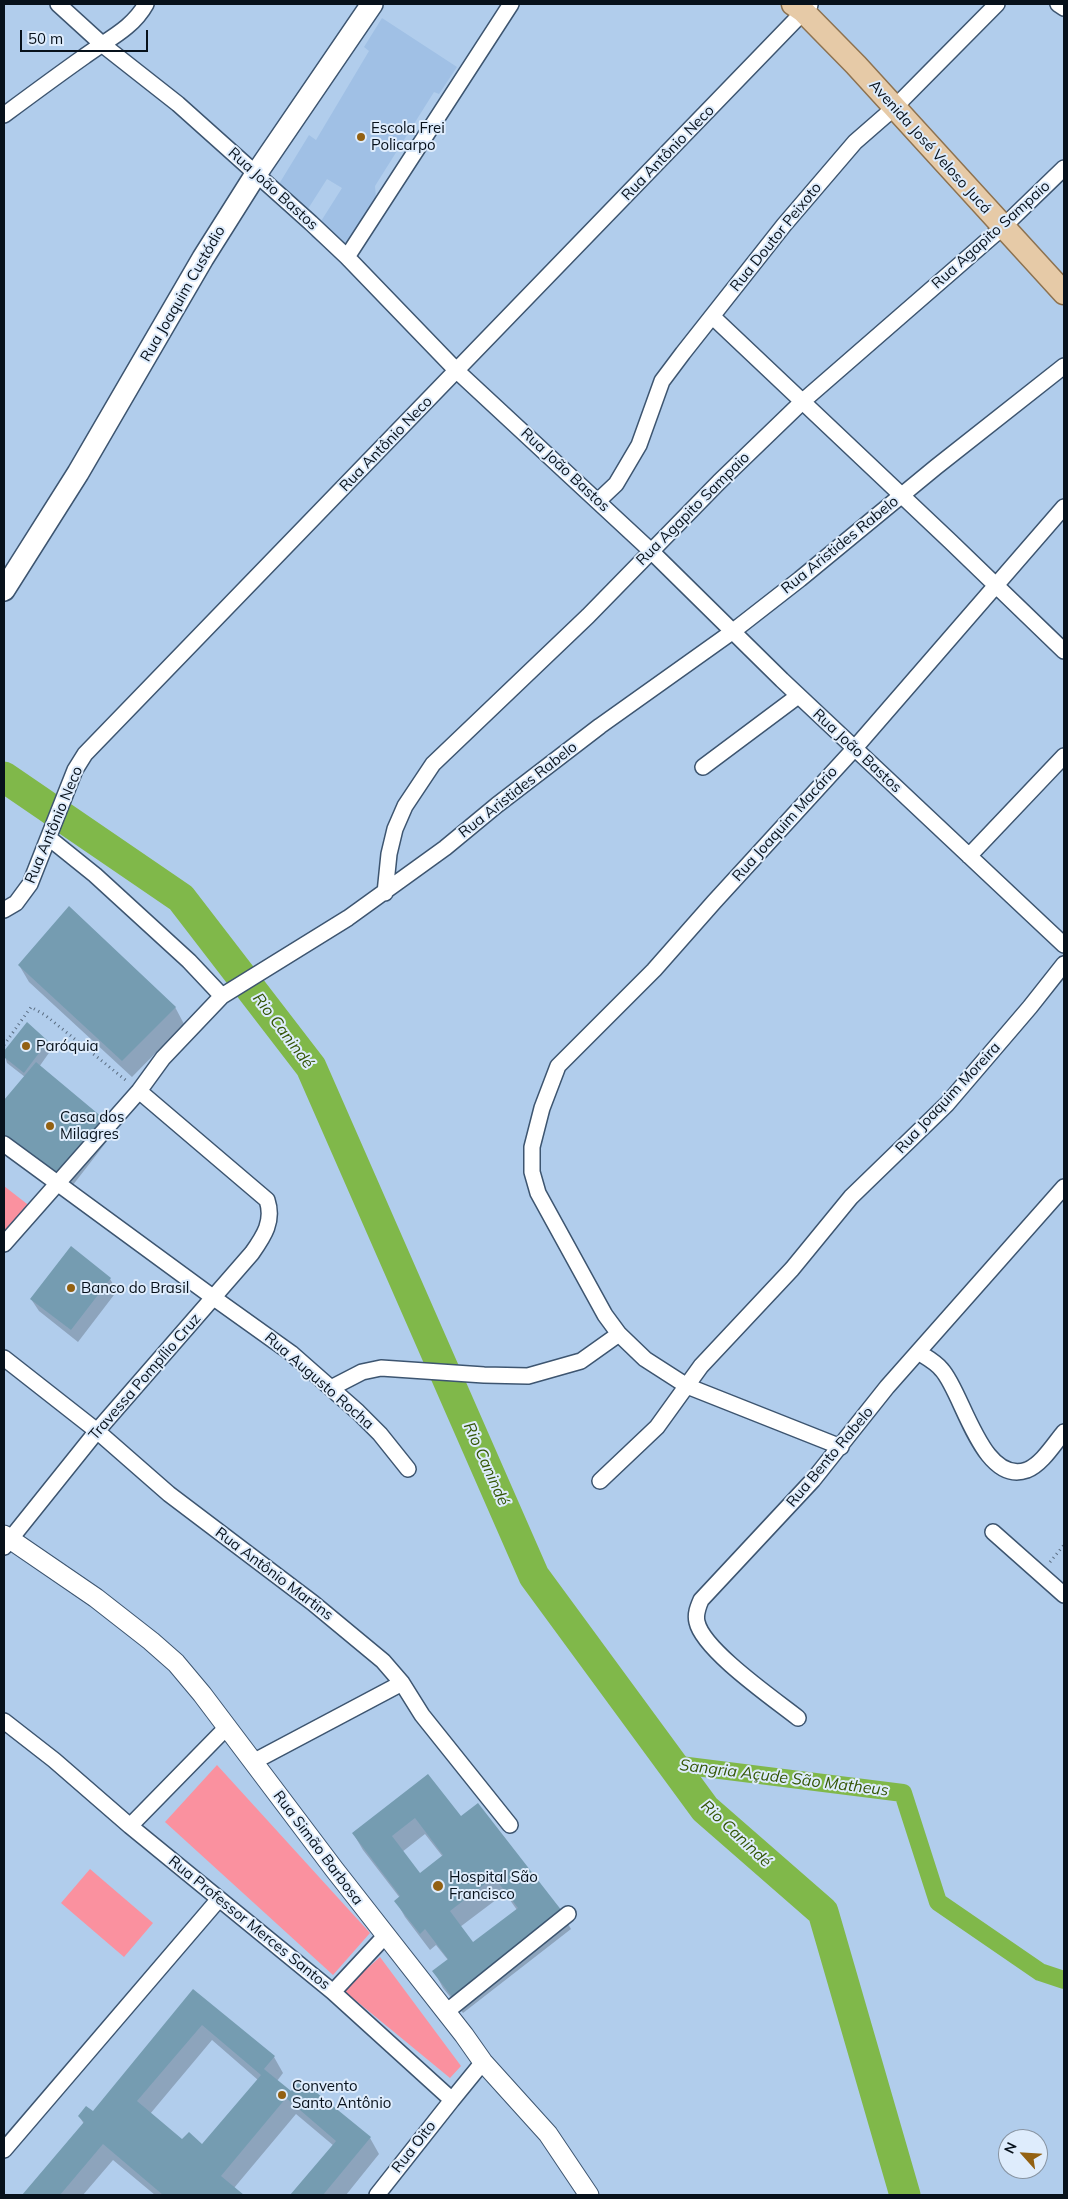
<!DOCTYPE html>
<meta charset="utf-8">
<style>
body{margin:0}
#map{position:relative;width:1068px;height:2199px;overflow:hidden;background:#b1cdec;font-family:Mulish,sans-serif}
canvas{display:block}
.frame{position:absolute;inset:0;border:5px solid #07111b;pointer-events:none}
.north{position:absolute;left:998px;top:2129px;width:50px;height:50px;box-sizing:border-box;background:#deecfc;border:1px solid #8894a2;border-radius:50%;rotate:296deg;font-size:14px;font-weight:700;line-height:20px;text-align:center;color:#07111b}
.north::after{content:'';display:block;margin:auto;width:18px;height:22px;background:#936112;clip-path:polygon(50% 0,100% 100%,50% 72%,0 100%)}
.scale{position:absolute;left:20px;top:30px;width:128px;height:22px;box-sizing:border-box;border:2px solid #07111b;border-top:0;padding-left:6px;font-size:15px;line-height:18px;white-space:nowrap;color:#07111b;-webkit-text-stroke:4px #deecfc;paint-order:stroke}
</style>
<div id="map">
<canvas width="1068" height="2199"></canvas>
<div class="frame"></div>
<div class="north">N</div>
<div class="scale">50 m</div>
</div>
<script>
const context = document.querySelector('canvas').getContext('2d');
context.lineJoin = 'round';
function paint(path, color) {
  context.fillStyle = color;
  context.fill(path, 'evenodd');
}
function stroke(path, color, width, dash) {
  context.strokeStyle = color;
  context.lineWidth = width;
  context.lineCap = dash ? 'butt' : 'round';
  context.setLineDash(dash || []);
  context.stroke(path);
}
function drawText(font, color, halo, rows, align = 'center') {
  context.font = font + ' Mulish,sans-serif';
  context.lineWidth = 4;
  context.setLineDash([]);
  context.textBaseline = 'middle';
  context.strokeStyle = halo;
  context.fillStyle = color;
  for (const [text, x, y, turn = 0] of rows) {
    context.save();
    context.translate(x, y);
    context.rotate((+turn || 0) * Math.PI / 180);
    context.textAlign = isNaN(turn) ? turn : align;
    if (halo) context.strokeText(text, 0, 0);
    context.fillText(text, 0, 0);
    context.restore();
  }
}
paint(new Path2D(`
 M382 18 457 67 439 94 434 92 375 186 376 198 339 255 311 237 342 188 327 179 299 223 271 197 309 135 316 140 369 51 364 47Z`), '#a0c0e5');
paint(new Path2D(`
 M4 1186 31 1207 4 1243Z
 M217 1765 370 1933 333 1975 165 1822Z
 M90 1869 153 1923 124 1957 61 1903Z
 M380 1957 461 2066 450 2078 343 1990Z`), '#fa919f');
paint(new Path2D(`
 M19 965 175 1007 184 1024 132 1077 29 982Z
 M27 1023 47 1042 51 1050 39 1067 102 1119 111 1136 69 1190 4 1142V1102L25 1077 7 1063 4 1053Z
 M110 1279 117 1291 78 1342 39 1311 31 1299Z
 M427 1776 460 1818 561 1912 571 1929 463 2013 443 1988 434 1971 448 1960 436 1945 430 1950 405 1917 396 1901 400 1898 363 1850 353 1833ZM425 1834 443 1857 420 1875 402 1852ZM505 1893 517 1910 473 1944 460 1927Z
 M194 1991 274 2057 283 2073 277 2081 292 2093 370 2138 379 2154 346 2195H292L334 2146 296 2114 234 2188 243 2195H155L113 2160 83 2195H24L84 2124 79 2116 94 2113ZM212 2040 258 2080 202 2145 182 2141 150 2114Z`), '#0003');
stroke(new Path2D(`
 M672 1764 903 1793 938 1902 1040 1972 1064 1980`), '#80b84a', 18);
stroke(new Path2D(`
 M4 777 181 898 311 1067 534 1576 705 1809 823 1912 905 2195`), '#80b84a', 31);
paint(new Path2D(`
 M69 906 176 1007 122 1061 18 965Z
 M27 1022 48 1041 24 1073 4 1057V1051Z
 M36 1062 103 1118 59 1175 4 1134V1100Z
 M71 1246 111 1278 71 1330 30 1299Z
 M428 1774 461 1816 478 1803 562 1911 453 1998 432 1971 448 1959 425 1929 420 1934 394 1901 400 1896 352 1833ZM415 1818 443 1855 420 1873 392 1836ZM494 1877 518 1908 473 1942 450 1911Z
 M193 1989 275 2056 264 2069 291 2091 301 2080 371 2137 323 2195H290L336 2141 286 2098 221 2176 244 2195H163L103 2144 60 2195H22L84 2122 78 2116 86 2106 93 2111ZM202 2025 261 2075 202 2144 189 2132 182 2139 137 2101Z`), '#759cb1');
const minor = new Path2D(`
 M58 4 103 45 178 104 311 223 347 257 457 371 651 551 782 680 1064 945
 M1058 4 1064 8
 M4 115C31 95 58 75 85 56 108 39 132 29 146 4
 M347 257 511 4
 M713 317 951 542 1064 651
 M598 501 616 484 639 445 662 381 683 353 784 225 855 142 894 108 997 4
 M703 767 798 696
 M49 838 95 875 189 961 222 996
 M969 856 1064 756
 M385 893 389 854 395 829 405 806 433 764 588 616 719 482 803 401 1003 227 1064 168
 M4 910 16 903 30 884 75 770 85 754 810 5
 M4 1144 214 1298 291 1353 358 1412 380 1434 408 1469
 M4 1244 139 1091 163 1058 222 996 348 918 445 848 497 805 600 726 732 632 800 579 936 467 1064 366
 M918 1352C926 1357 936 1362 942 1370 963 1393 982 1486 1027 1470 1042 1464 1054 1444 1064 1432
 M4 1358 97 1431 169 1494 313 1603 383 1661 402 1683 422 1715 510 1825
 M331 1388 362 1372 381 1368 484 1375 528 1376 581 1361 619 1334
 M841 1447 687 1386 645 1359 619 1334 605 1315 538 1193 532 1172V1147L542 1108 558 1066 654 970 714 902 854 749 1064 507
 M600 1481 657 1427 701 1366 792 1269 851 1197 947 1104 1030 1007 1064 964
 M993 1532 1064 1595
 M4 1547 97 1431 252 1253C264 1236 274 1221 267 1200L139 1091
 M798 1718C774 1699 703 1650 697 1622 695 1614 698 1607 701 1600L813 1480 887 1387 1064 1187
 M4 1721 54 1760 130 1826 333 1992 452 2100 483 2062
 M253 1762 402 1683
 M130 1826 227 1727
 M333 1992 386 1935
 M446 2012 568 1914
 M4 2150 219 1899
 M377 2195 452 2100`);
const tertiary = new Path2D(`
 M4 1535 96 1598 151 1641 176 1663 202 1694 334 1869 464 2035 483 2062 548 2134 589 2195`);
const secondary = new Path2D(`
 M4 590 78 473 203 258 256 174 372 4`);
const primary = new Path2D(`
 M793 4 803 11 856 65 1064 293`);
stroke(minor, '#3d5570', 18);
stroke(tertiary, '#3d5570', 21);
stroke(secondary, '#3d5570', 24);
stroke(primary, '#8d7250', 25);
stroke(new Path2D(`
 M4 1045 31 1007 45 1015 128 1082
 M1050 1562 1064 1545`), '#5a6d82', 3, [1, 4]);
stroke(minor, '#fff', 15);
stroke(tertiary, '#fff', 19);
stroke(secondary, '#fff', 21);
stroke(primary, '#e6caa7', 22);
for (const [x, y, r, color] of [
 [361,137,5,"#936112"],
 [26,1046,5,"#936112"],
 [50,1126,5,"#936112"],
 [71,1288,5,"#936112"],
 [438,1886,6,"#936112"],
 [282,2095,5,"#936112"]
]) {
  const dot = new Path2D();
  dot.arc(x, y, r, 0, 2 * Math.PI);
  context.fillStyle = color;
  context.fill(dot);
  stroke(dot, '#deecfc', 2);
}
drawText('15px', '#07111b', '#deecfc', [
 ["Escola Frei",371,128],
 ["Policarpo",371,145],
 ["Paróquia",36,1046],
 ["Casa dos",60,1117],
 ["Milagres",60,1134],
 ["Banco do Brasil",81,1288],
 ["Hospital São",449,1877],
 ["Francisco",449,1894],
 ["Convento",292,2086],
 ["Santo Antônio",292,2103]
], 'left');
drawText('15px', '#07111b', '#deecfc', [
 ["Avenida José Veloso Jucá",930,147,48],
 ["Rua Antônio Neco",668,153,-46],
 ["Rua João Bastos",273,189,42],
 ["Rua Agapito Sampaio",991,235,-42],
 ["Rua Doutor Peixoto",776,237,-51],
 ["Rua Joaquim Custódio",183,294,-60],
 ["Rua Antônio Neco",386,444,-46],
 ["Rua João Bastos",565,470,43],
 ["Rua Agapito Sampaio",693,509,-45],
 ["Rua Aristides Rabelo",840,545,-39],
 ["Rua João Bastos",857,751,43],
 ["Rua Aristides Rabelo",518,790,-38],
 ["Rua Joaquim Macário",785,824,-48],
 ["Rua Antônio Neco",54,825,-67],
 ["Rua Joaquim Moreira",948,1098,-47],
 ["Travessa Pompílio Cruz",145,1377,-49],
 ["Rua Augusto Rocha",319,1381,41],
 ["Rua Bento Rabelo",830,1457,-50],
 ["Rua Antônio Martins",274,1574,37],
 ["Rua Simão Barbosa",318,1848,53],
 ["Rua Professor Merces Santos",249,1923,39],
 ["Rua Oito",414,2147,-52]
]);
drawText('italic 16px', '#345606', '#deecfc', [
 ["Rio Canindé",283,1031,53],
 ["Rio Canindé",486,1464,66],
 ["Sangria Açude São Matheus",784,1778,7],
 ["Rio Canindé",736,1834,43]
]);
</script>
